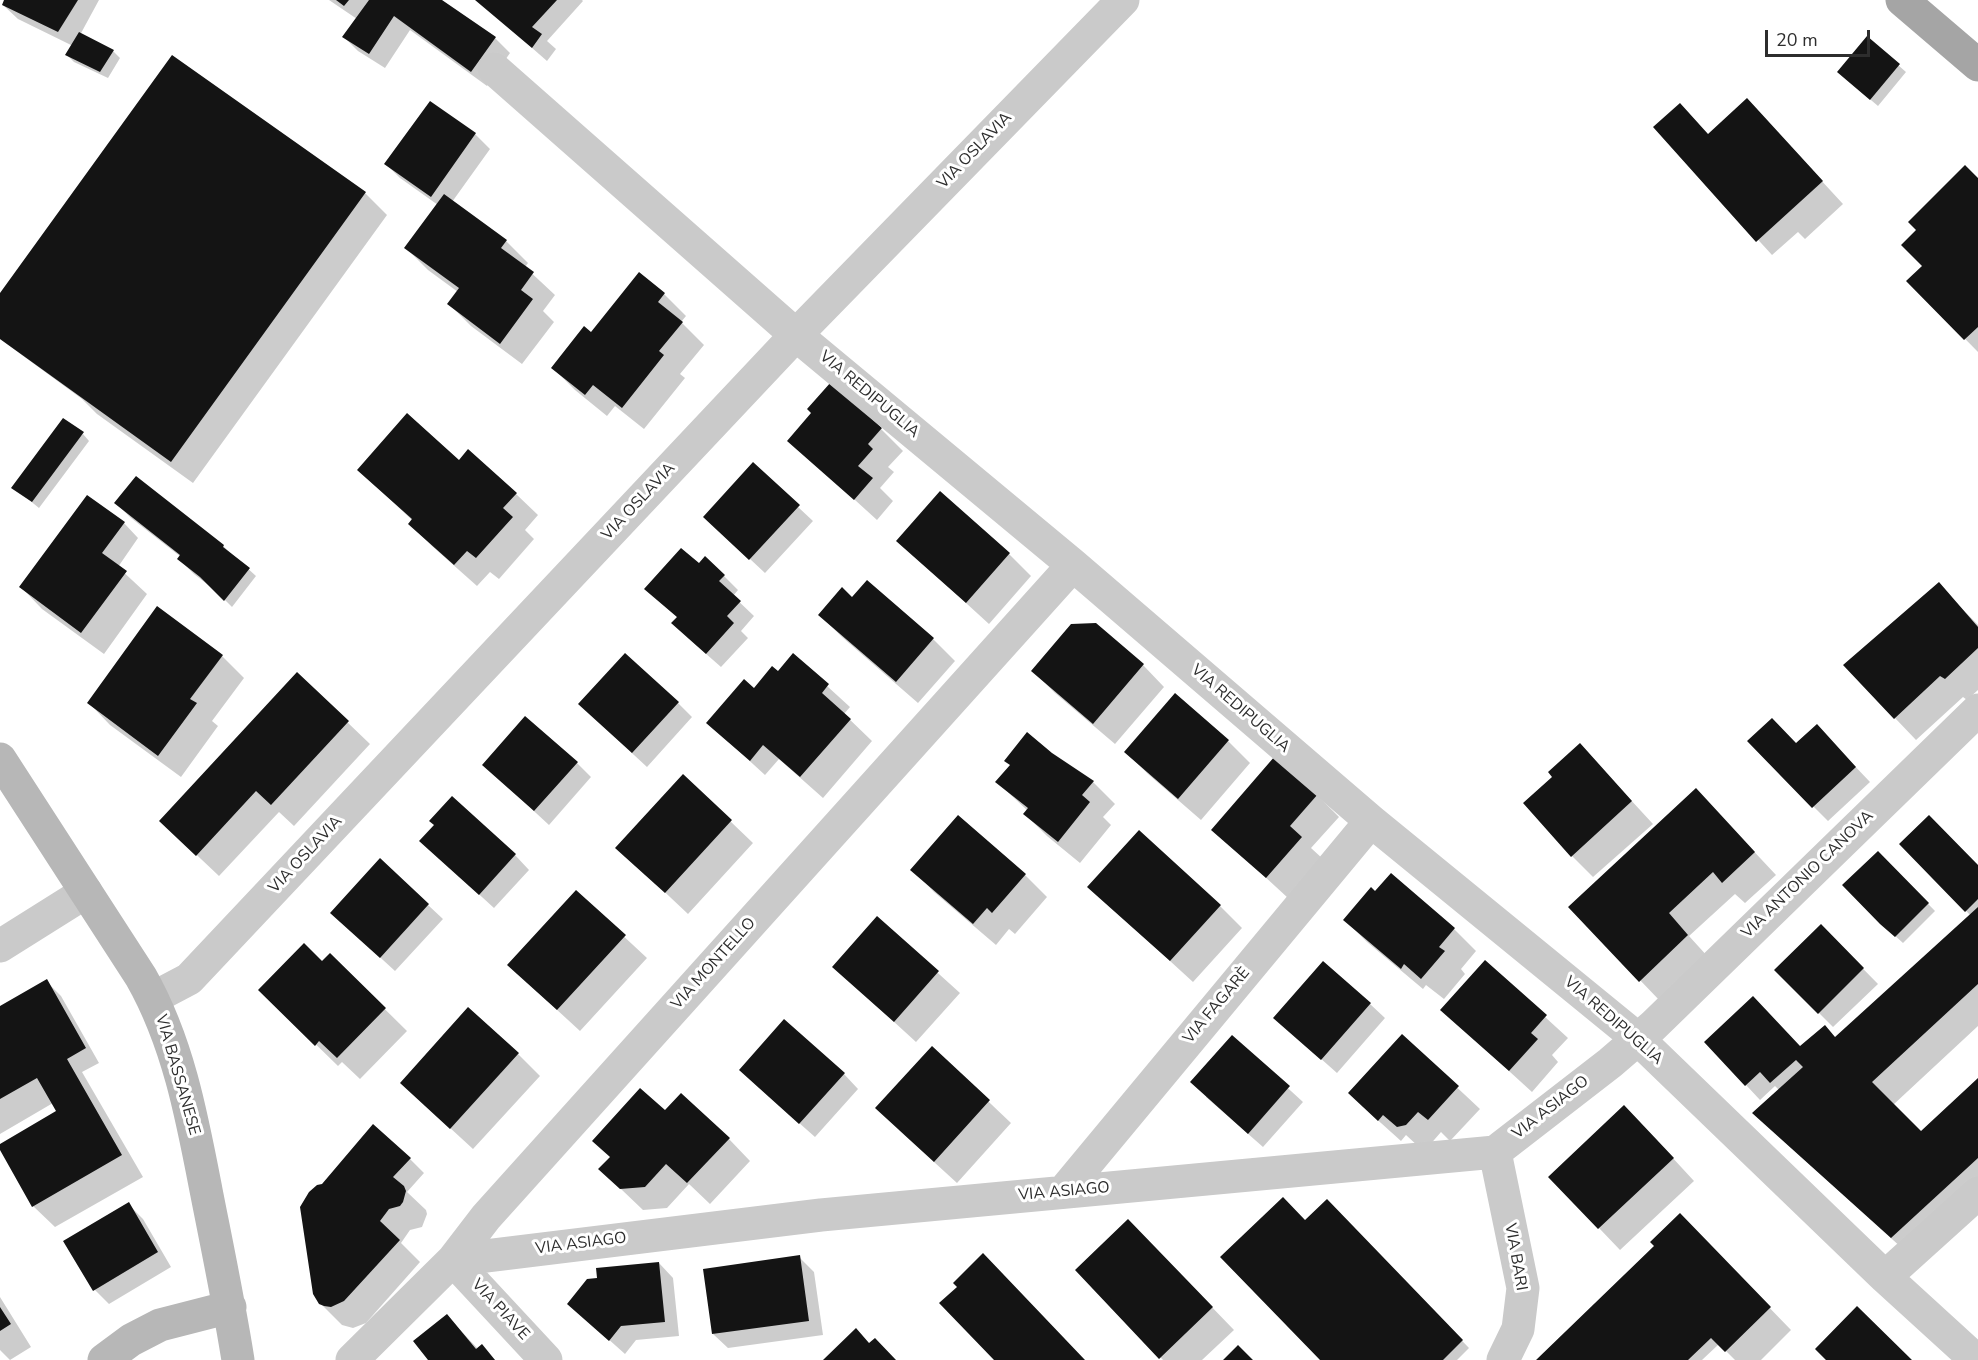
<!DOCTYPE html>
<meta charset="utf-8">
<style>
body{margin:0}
#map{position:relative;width:1978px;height:1360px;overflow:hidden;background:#fff;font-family:"Nunito Sans",sans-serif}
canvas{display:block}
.scale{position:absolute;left:1765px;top:30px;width:105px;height:27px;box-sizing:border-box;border:3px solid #2d2d2d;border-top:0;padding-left:8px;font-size:18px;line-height:21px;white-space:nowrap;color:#2d2d2d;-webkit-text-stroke:4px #fff;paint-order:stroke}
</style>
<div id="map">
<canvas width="1978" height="1360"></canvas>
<div class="scale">20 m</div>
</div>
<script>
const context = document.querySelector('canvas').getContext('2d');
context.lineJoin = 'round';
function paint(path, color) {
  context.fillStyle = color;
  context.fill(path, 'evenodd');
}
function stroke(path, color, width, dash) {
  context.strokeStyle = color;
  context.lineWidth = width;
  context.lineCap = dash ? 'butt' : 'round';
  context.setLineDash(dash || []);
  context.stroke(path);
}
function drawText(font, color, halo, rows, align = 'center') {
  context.font = font + ' "Nunito Sans",sans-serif';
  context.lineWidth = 6;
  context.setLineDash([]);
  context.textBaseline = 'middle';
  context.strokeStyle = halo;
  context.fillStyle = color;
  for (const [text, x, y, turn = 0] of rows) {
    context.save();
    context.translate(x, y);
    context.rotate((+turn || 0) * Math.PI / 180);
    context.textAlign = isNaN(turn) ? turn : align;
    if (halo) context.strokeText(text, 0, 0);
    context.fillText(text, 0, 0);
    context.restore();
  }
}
paint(new Path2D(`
 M6 0H99L80 35 113 51 120 58 108 78 74 62 67 55 73 46 18 19 3 5Z
 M329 0H440L495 38 510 53 487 86 410 30 385 68 358 51 344 37 357 19Z
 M477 0H582L583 1 547 41 556 49 547 61Z
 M1867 38 1906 72 1878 106 1846 79Z
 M1747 100 1843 204 1805 239 1798 232 1772 255 1655 127 1708 135Z
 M475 134 490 149 452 202 506 241 528 263 525 267 555 295 543 311 554 322 522 364 471 326 449 304 458 292 428 270 406 248 438 205 400 178 386 164Z
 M1978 180V352L1908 281 1924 266Z
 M365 193 387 215 193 483 97 414 82 399 0 339V296Z
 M639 274 664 294 686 316 681 322 704 345 680 374 685 378 644 429 615 406 607 416 575 390 553 368 591 334Z
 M881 429 903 451 888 467 894 472 880 488 893 501 877 520 789 440Z
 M83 434 89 441 39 508 13 487Z
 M459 462 516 494 538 515 525 530 534 539 499 579 490 572 477 586 432 546 410 524 413 521 359 470Z
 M116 503 223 546 256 576 232 607 216 591 194 574 179 559 181 557 131 518Z
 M798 507 813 521 765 573 720 531Z
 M124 523 138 538 118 567 147 594 104 654 42 609 21 587Z
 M898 541 1009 554 1031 576 989 624Z
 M699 566 724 576 738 590 733 596 754 616 741 631 748 638 721 667 688 638 678 618 661 603Z
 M867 582 933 639 955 661 918 703 842 637 820 615 852 599Z
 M1939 585 1978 625V690L1967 700 1963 697 1916 740 1895 718Z
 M793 655 850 707 844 714 872 741 823 798 779 759 765 775 708 723 778 673Z
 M222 656 244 678 212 721 218 726 181 777 110 725 89 703Z
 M1143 665 1164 687 1115 744 1055 693 1033 671Z
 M297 674 370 744 294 826 279 812 219 876 183 842Z
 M1175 695 1228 741 1250 763 1201 820 1148 774 1126 752Z
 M678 703 692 717 647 767 595 719Z
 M1831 741 1870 782 1828 821 1813 806 1797 745Z
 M1580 745 1653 824 1593 877 1572 856 1554 777Z
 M1051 754 1093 782 1115 804 1103 817 1111 825 1080 863 1047 836 1025 814 1028 811 997 782Z
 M577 763 591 777 549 825 484 765Z
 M683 776 753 843 688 914 618 848Z
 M1317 795 1339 817 1311 848 1323 859 1288 898 1213 829Z
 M1717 812 1776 875 1745 903 1735 894 1689 936 1709 958 1661 1002 1570 907Z
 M1901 844 1978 867V1026L1893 1105 1921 1133 1978 1080V1200L1914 1259 1776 1134 1779 1090 1775 1086 1760 1100 1706 1042 1812 1060 1971 916Z
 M436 855H515L529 870 494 908Z
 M1892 867 1935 911 1903 943 1881 923Z
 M913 870 1025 875 1047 897 1015 934 1009 929 996 945 934 892Z
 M1391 875 1454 929 1476 951 1461 969 1465 974 1444 999 1426 985 1423 989 1367 942 1345 920 1376 893Z
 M1089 887 1220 906 1242 928 1193 982Z
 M576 892 647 958 580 1031 531 986Z
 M428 905 443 919 395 971 347 927Z
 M877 918 960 993 916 1042 834 967Z
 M1821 926 1878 984 1833 1027 1776 970Z
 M330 955 407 1031 360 1079 342 1062 338 1066 260 990 322 963Z
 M1485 962 1568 1038 1552 1055 1558 1062 1532 1092 1442 1010Z
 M46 981 61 996 99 1063 82 1072 143 1177 55 1227 33 1206 0 1147 58 1112 53 1103 0 1134V1008Z
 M1370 1004 1385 1018 1337 1073 1275 1018Z
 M1402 1036 1480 1109 1450 1141 1441 1132 1428 1147 1420 1148 1406 1135 1401 1141 1371 1114Z
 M1232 1037 1303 1102 1263 1147 1206 1097Z
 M932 1048 1011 1123 957 1183 899 1130Z
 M518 1054 540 1076 473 1149 424 1104Z
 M844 1074 858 1089 815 1137 755 1084Z
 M665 1112 729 1139 750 1161 710 1204 689 1184 667 1208 643 1210 600 1169 611 1158Z
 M1646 1129 1694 1181 1620 1250 1599 1228Z
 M410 1159 424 1173 407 1192 426 1210 427 1214 422 1227 410 1230 401 1243 420 1262 366 1323 353 1328 342 1325 320 1303 323 1185Z
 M1327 1201 1469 1348 1457 1360H1322L1305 1222Z
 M128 1204 143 1219 171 1267 109 1304 95 1290Z
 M1701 1237 1791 1330 1761 1360H1735L1719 1344 1702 1360H1538Z
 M1150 1243 1234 1330 1202 1360H1163L1077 1270Z
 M799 1257 814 1272 823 1335 728 1348 713 1334Z
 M659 1263 673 1278 679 1336 636 1340 625 1354 569 1304Z
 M0 1297 31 1347 10 1360 0 1350Z
 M447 1316 478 1349 481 1346 495 1360H429Z`), '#0003');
paint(new Path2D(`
 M4 0H78L58 32 2 5Z
 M336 0H349L344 6Z
 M369 0H442L496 37 471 72 394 16 369 54 342 37Z
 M475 0H557L532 27 542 34 532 48Z
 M79 32 114 50 100 72 65 55Z
 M1867 36 1900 64 1870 100 1837 72Z
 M172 55 366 192 171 462 0 339V293Z
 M1747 98 1823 181 1756 242 1653 127 1680 103 1708 134Z
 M430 101 476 133 431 197 384 164Z
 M1965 165 1978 178V327L1964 340 1906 281 1922 266 1901 245 1916 230 1908 222Z
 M444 194 507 240 501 248 534 272 521 290 533 299 500 344 447 304 459 288 404 248Z
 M639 272 665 293 658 302 683 322 659 351 664 355 622 408 593 385 585 395 551 368 584 326 591 332Z
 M831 382 882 428 868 444 873 449 858 466 873 478 854 500 787 441 811 413 807 409Z
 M407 413 459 460 468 449 517 493 503 508 513 517 476 558 467 551 454 565 408 524 412 519 357 470Z
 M63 418 84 432 32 502 11 488Z
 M753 462 800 505 749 560 703 517Z
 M136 476 224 545 223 547 250 568 224 601 200 577 177 559 180 555 114 503Z
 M940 491 1010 553 966 603 896 541Z
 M87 495 125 522 102 553 127 571 81 633 19 587Z
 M681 548 699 563 705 556 725 575 719 581 741 601 727 616 734 623 706 654 671 623 677 617 644 589Z
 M867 580 934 638 896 682 818 615 842 587 852 597Z
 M1939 582 1978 627V648L1945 679 1940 676 1894 719 1843 665Z
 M157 606 223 655 190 699 197 703 158 756 87 703Z
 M1096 623 1144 664 1093 724 1031 671 1071 624Z
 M625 653 679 702 632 753 578 704Z
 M793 653 829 684 822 693 851 719 800 777 763 745 750 761 706 723 744 679 754 688 772 666 778 671Z
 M297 672 349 721 271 805 256 791 196 856 159 821Z
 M1175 693 1229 740 1178 799 1124 752Z
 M525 716 578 762 534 811 482 765Z
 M1772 718 1796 743 1817 724 1856 767 1812 808 1747 741Z
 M1027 732 1052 753 1094 781 1082 795 1090 802 1058 842 1023 814 1028 808 995 782 1010 765 1004 761Z
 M1580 743 1632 801 1571 857 1523 803 1552 777 1548 772Z
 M1275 756 1318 794 1290 826 1302 837 1266 878 1211 830Z
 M683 774 732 820 665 893 615 848Z
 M1696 788 1755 852 1722 883 1713 872 1669 913 1688 935 1639 982 1568 907Z
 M452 796 516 854 479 895 419 841 434 825 429 821Z
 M958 815 1026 874 992 913 987 908 973 924 910 870Z
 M1929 815 1978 865V899L1965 912 1899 844Z
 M1139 830 1221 905 1170 961 1087 887Z
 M1878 851 1929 903 1895 937 1880 924 1842 885Z
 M380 858 429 904 380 958 330 913Z
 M1391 873 1455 928 1439 947 1445 951 1421 979 1404 964 1401 969 1343 920 1371 887 1375 891Z
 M576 890 626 935 557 1010 507 965Z
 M1978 907V984L1872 1082 1921 1131 1978 1078V1158L1891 1238 1752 1113 1803 1067 1796 1060 1770 1083 1760 1072 1745 1086 1704 1042 1753 996 1800 1046 1825 1025 1835 1037Z
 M877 916 939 971 894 1022 832 967Z
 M1821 924 1864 968 1818 1014 1774 970Z
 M304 943 322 961 330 953 386 1008 337 1058 319 1041 315 1046 258 990Z
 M1485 960 1547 1015 1531 1033 1538 1039 1509 1071 1440 1010Z
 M1323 961 1371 1003 1321 1060 1273 1018Z
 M47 979 86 1048 67 1059 122 1155 32 1207 0 1150V1144L56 1111 37 1078 0 1099V1006Z
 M468 1007 519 1053 450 1129 400 1083Z
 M784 1019 845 1073 799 1124 739 1070Z
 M1402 1034 1459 1086 1428 1120 1418 1112 1406 1125 1397 1127 1383 1115 1378 1121 1348 1093Z
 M1232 1035 1290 1086 1248 1134 1190 1082Z
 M932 1046 990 1100 934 1162 875 1108Z
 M640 1088 665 1110 681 1093 730 1138 687 1183 666 1164 645 1187 620 1189 598 1169 610 1157 592 1141Z
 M1624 1105 1674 1158 1598 1229 1548 1177Z
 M373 1124 411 1158 393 1177 404 1186 406 1191 403 1202 400 1206 389 1209 380 1221 400 1240 344 1301 331 1307 324 1306 319 1304 313 1294 300 1207 309 1192 317 1185 322 1184Z
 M1283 1197 1305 1220 1327 1199 1463 1340 1443 1360H1320L1220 1257Z
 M129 1202 158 1252 93 1291 63 1241Z
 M1680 1213 1771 1307 1725 1352 1711 1338 1688 1360H1536L1654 1246 1650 1242Z
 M1128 1219 1213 1307 1159 1359 1075 1270Z
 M983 1253 1085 1360H994L939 1303 957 1287 953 1283Z
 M800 1255 809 1321 712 1334 703 1269Z
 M659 1262 665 1322 621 1326 609 1341 567 1304 587 1279 597 1278 596 1268Z
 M1857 1306 1912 1360H1826L1815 1349Z
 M0 1307 11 1324 0 1331Z
 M447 1314 476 1349 482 1344 495 1360H428L413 1341Z
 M856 1328 869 1343 875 1338 896 1360H823Z
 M1238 1345 1253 1360H1223Z`), '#141414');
stroke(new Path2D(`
 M494 69 796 335 1073 565 1371 821 1638 1039 1885 1277 1976 1360
 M0 946 86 892
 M153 998 189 979 796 335 1123 0
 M1495 1152 1523 1288 1518 1329 1503 1360
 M1063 1192 1371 821
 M453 1260 821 1215 1495 1152 1610 1063 1653 1026 1978 710
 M453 1260 546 1360
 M1885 1277 1978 1193
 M352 1360 453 1260 486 1217 1073 565`), '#cacaca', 33);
stroke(new Path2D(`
 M0 759 141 977C178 1042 192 1117 206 1190 217 1246 229 1303 238 1360
 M104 1360 131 1340 160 1325 230 1307`), '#b7b7b7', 33);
stroke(new Path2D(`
 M1902 0 1978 65`), '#a5a5a5', 33);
drawText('16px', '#2d2d2d', '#fff', [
 ["VIA OSLAVIA",975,151,-46],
 ["VIA REDIPUGLIA",869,395,40],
 ["VIA OSLAVIA",639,502,-47],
 ["VIA REDIPUGLIA",1240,709,41],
 ["VIA OSLAVIA",306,855,-47],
 ["VIA ANTONIO CANOVA",1808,875,-44],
 ["VIA MONTELLO",714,964,-48],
 ["VIA FAGARÈ",1217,1006,-50],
 ["VIA REDIPUGLIA",1613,1021,41],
 ["VIA BASSANESE",177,1075,74],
 ["VIA ASIAGO",1551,1108,-38],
 ["VIA ASIAGO",1064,1192,-5],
 ["VIA ASIAGO",581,1244,-7],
 ["VIA BARI",1515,1257,80],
 ["VIA PIAVE",500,1310,47]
]);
</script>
